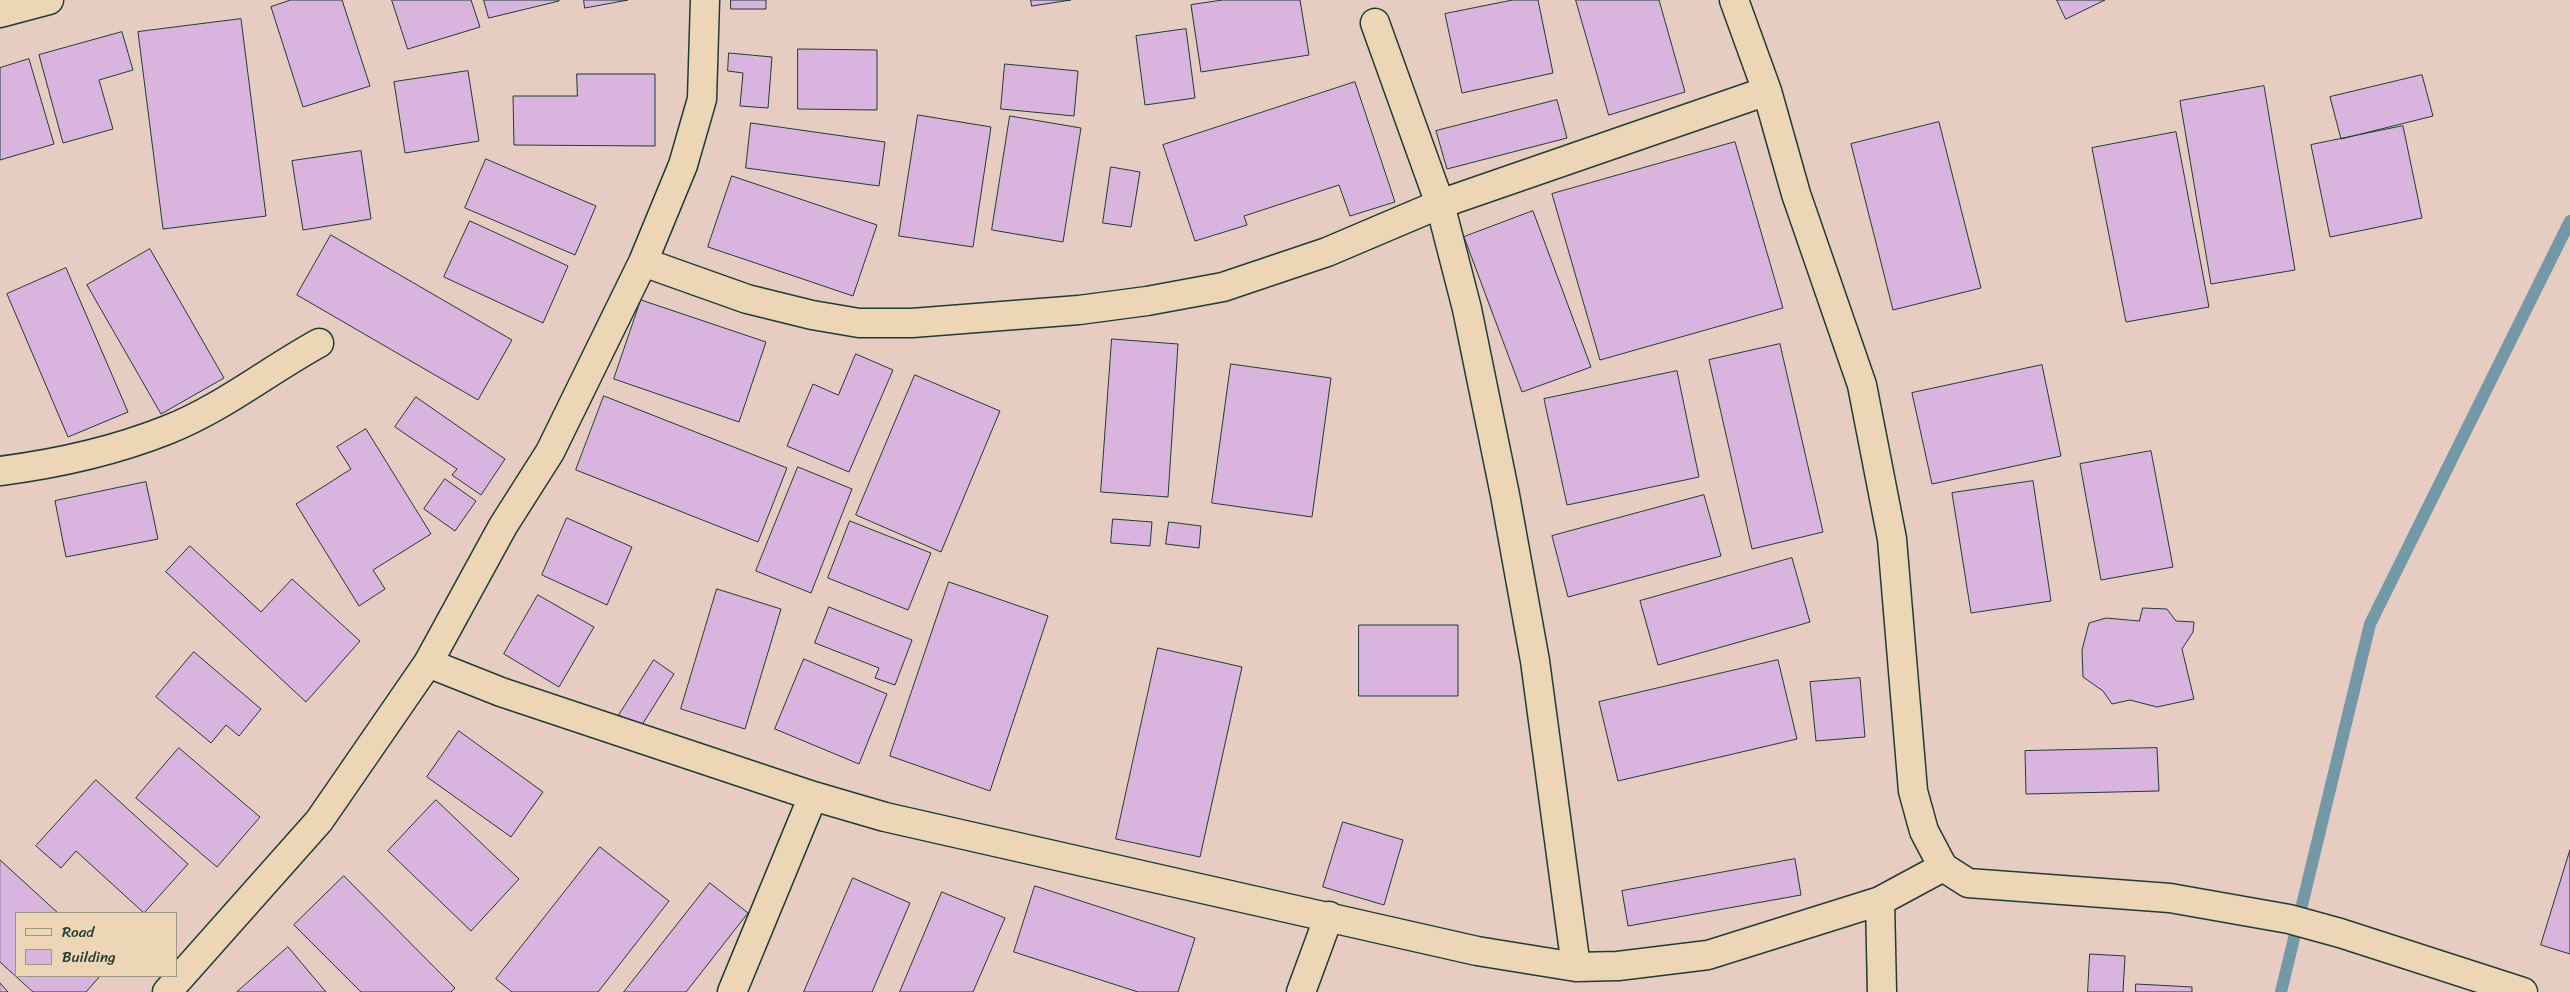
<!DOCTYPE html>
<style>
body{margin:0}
#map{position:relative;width:2570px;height:992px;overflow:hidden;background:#e7ccc2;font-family:Sriracha,sans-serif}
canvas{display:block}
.legend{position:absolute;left:15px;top:912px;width:162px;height:65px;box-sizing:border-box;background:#edd6b6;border:1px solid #9b9982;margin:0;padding:6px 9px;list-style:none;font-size:15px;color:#1f3d34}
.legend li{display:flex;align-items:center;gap:10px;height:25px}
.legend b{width:25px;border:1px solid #9b9982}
</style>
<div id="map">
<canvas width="2570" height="992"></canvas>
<ul class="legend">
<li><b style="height:6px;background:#edd6b6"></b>Road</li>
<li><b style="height:14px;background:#d8b4de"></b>Building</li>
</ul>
</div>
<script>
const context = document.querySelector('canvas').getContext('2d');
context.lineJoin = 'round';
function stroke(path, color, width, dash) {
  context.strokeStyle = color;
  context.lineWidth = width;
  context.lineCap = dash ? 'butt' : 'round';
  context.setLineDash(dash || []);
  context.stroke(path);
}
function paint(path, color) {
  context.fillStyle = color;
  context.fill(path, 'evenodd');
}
stroke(new Path2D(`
 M2281 992 2370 624 2570 221`), '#7398a8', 12);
const building = new Path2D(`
 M291 0H342L370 86 303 107 271 7Z
 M392 0H471L480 27 408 49Z
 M484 0H559V1L489 18Z
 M584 0H628L585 8Z
 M731 0H766V9H731Z
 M1031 0H1071L1032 6Z
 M1223 0H1300L1309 55 1201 72 1191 5Z
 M1513 0H1538L1553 73 1462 93 1445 14Z
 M1576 0H1659L1685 92 1609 115Z
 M2057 0H2105L2066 19Z
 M241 19 266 216 163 229 138 32Z
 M1186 29 1195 98 1145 105 1136 36Z
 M122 32 133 70 99 80 113 129 63 143 39 55Z
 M798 49 877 50V110L798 109Z
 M729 53 772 57 768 108 740 106 743 73 728 71Z
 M29 59 54 144 0 160V68Z
 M1005 64 1078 71 1074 116 1001 109Z
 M468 71 479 141 405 153 394 82Z
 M577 74H655V146L514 145 513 96H577Z
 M2422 75 2433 116 2341 139 2330 97Z
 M1355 82 1395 202 1350 216 1339 185 1244 216 1247 225 1195 241 1163 145Z
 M2264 86 2295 270 2211 284 2180 101Z
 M1557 100 1567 138 1447 169 1436 131Z
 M918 115 991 127 973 247 899 236Z
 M1010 116 1081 128 1063 242 992 230Z
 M1939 122 1981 288 1893 310 1851 144Z
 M751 123 885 142 879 186 746 168Z
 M2403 126 2422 218 2330 237 2311 145Z
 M2176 132 2209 307 2126 322 2092 148Z
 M1735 142 1783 308 1600 360 1552 194Z
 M361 151 371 219 303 230 292 161Z
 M486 159 596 206 575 255 465 208Z
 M1111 167 1140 172 1131 227 1103 223Z
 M732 176 877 225 853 296 708 247Z
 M1533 211 1591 367 1522 392 1464 237Z
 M470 221 568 266 543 323 444 277Z
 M331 235 512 340 478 400 297 295Z
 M150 249 224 378 161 414 87 285Z
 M66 268 128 412 68 437 7 294Z
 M641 300 766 342 739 422 614 379Z
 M1112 339 1178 344 1168 497 1101 492Z
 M1780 344 1823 532 1752 549 1709 360Z
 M856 354 893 370 849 472 787 446 813 384 838 395Z
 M1231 364 1331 378 1312 517 1212 503Z
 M2042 365 2061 456 1932 484 1912 393Z
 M1677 371 1699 477 1567 505 1544 399Z
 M915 375 1000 411 941 552 856 515Z
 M604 396 787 468 758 542 576 470Z
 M416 397 505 459 481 495 452 475 457 469 395 427Z
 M366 429 431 534 373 570 385 589 359 606 296 504 351 469 337 447Z
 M2151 451 2173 567 2101 580 2080 464Z
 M798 467 852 489 811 593 756 571Z
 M445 479 476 501 455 531 424 509Z
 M2033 481 2051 601 1971 613 1952 493Z
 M146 482 158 539 66 557 55 501Z
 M1704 495 1721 556 1568 597 1552 536Z
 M567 518 632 547 607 605 542 575Z
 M1113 519 1152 522 1150 546 1111 543Z
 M850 521 931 553 908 610 828 578Z
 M1169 522 1201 526 1199 548 1166 544Z
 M190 546 261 612 292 579 360 641 306 702 166 572Z
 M1792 558 1810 622 1658 665 1640 601Z
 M949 582 1048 616 990 791 890 756Z
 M717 589 781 609 745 729 681 709Z
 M538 595 594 627 559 687 504 654Z
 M829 607 912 640 895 685 875 678 879 668 815 643Z
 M2143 608 2167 609 2176 621 2194 622 2193 632 2182 649 2194 699 2157 707 2130 700 2112 704 2103 691 2083 677 2082 650 2089 623 2106 618 2139 621Z
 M1359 625H1458V696H1359Z
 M1158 648 1242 667 1200 857 1116 839Z
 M194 652 261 709 239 736 226 725 211 743 156 697Z
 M804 659 887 694 859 764 775 729Z
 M654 660 674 674 640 728 619 715Z
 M1778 660 1797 739 1618 781 1599 702Z
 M1860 678 1865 737 1816 741 1810 682Z
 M459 731 543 792 511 837 427 777Z
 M179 748 260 817 217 867 136 798Z
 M2157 748 2159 791 2026 794 2025 751Z
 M96 780 188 864 144 913 76 851 61 868 36 846Z
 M436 800 519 879 471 931 388 851Z
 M1343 822 1403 840 1384 905 1323 887Z
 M600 847 669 901 598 992H512L496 979Z
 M2570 850V954L2541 945Z
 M1795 859 1801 895 1628 926 1622 891Z
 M0 860 58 913H16V976H100L86 992H33L0 962Z
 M344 876 455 988 451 992H361L294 925Z
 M853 878 910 903 872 992H804Z
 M710 883 748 913 686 992H624Z
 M1035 886 1195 938 1178 992H1138L1014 952Z
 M942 892 1005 918 973 992H900Z
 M288 947 326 992H237Z
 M2090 954 2125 956 2123 992H2088Z
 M0 983 8 992H0Z
 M2136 984 2192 987V992H2136Z`);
paint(building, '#d8b4de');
stroke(building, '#1f3d34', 1);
const minor = new Path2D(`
 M1734 0 1767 91 1796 194 1862 385 1892 539 1913 791 1924 831 1943 867 1968 883 2170 898 2289 919 2340 933 2523 992
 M0 13 49 0
 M1375 23 1440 204 1467 309 1505 495 1535 661 1576 967
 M643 262 747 299 812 315 859 323H912L1079 310 1147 301 1223 287 1327 252 1440 204 1767 91
 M0 471C55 464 114 451 167 430 221 409 268 371 319 343
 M428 663 501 692 813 796 885 817 1477 951 1576 967 1618 966 1708 955 1880 901 1943 867
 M1880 901 1882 992
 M167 992 319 821 428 663 503 526 550 452 643 262 683 165 702 99 705 0
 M732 992 813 796
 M1301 992 1329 916`);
stroke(minor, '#1f3d34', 31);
stroke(minor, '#edd6b6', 28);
</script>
